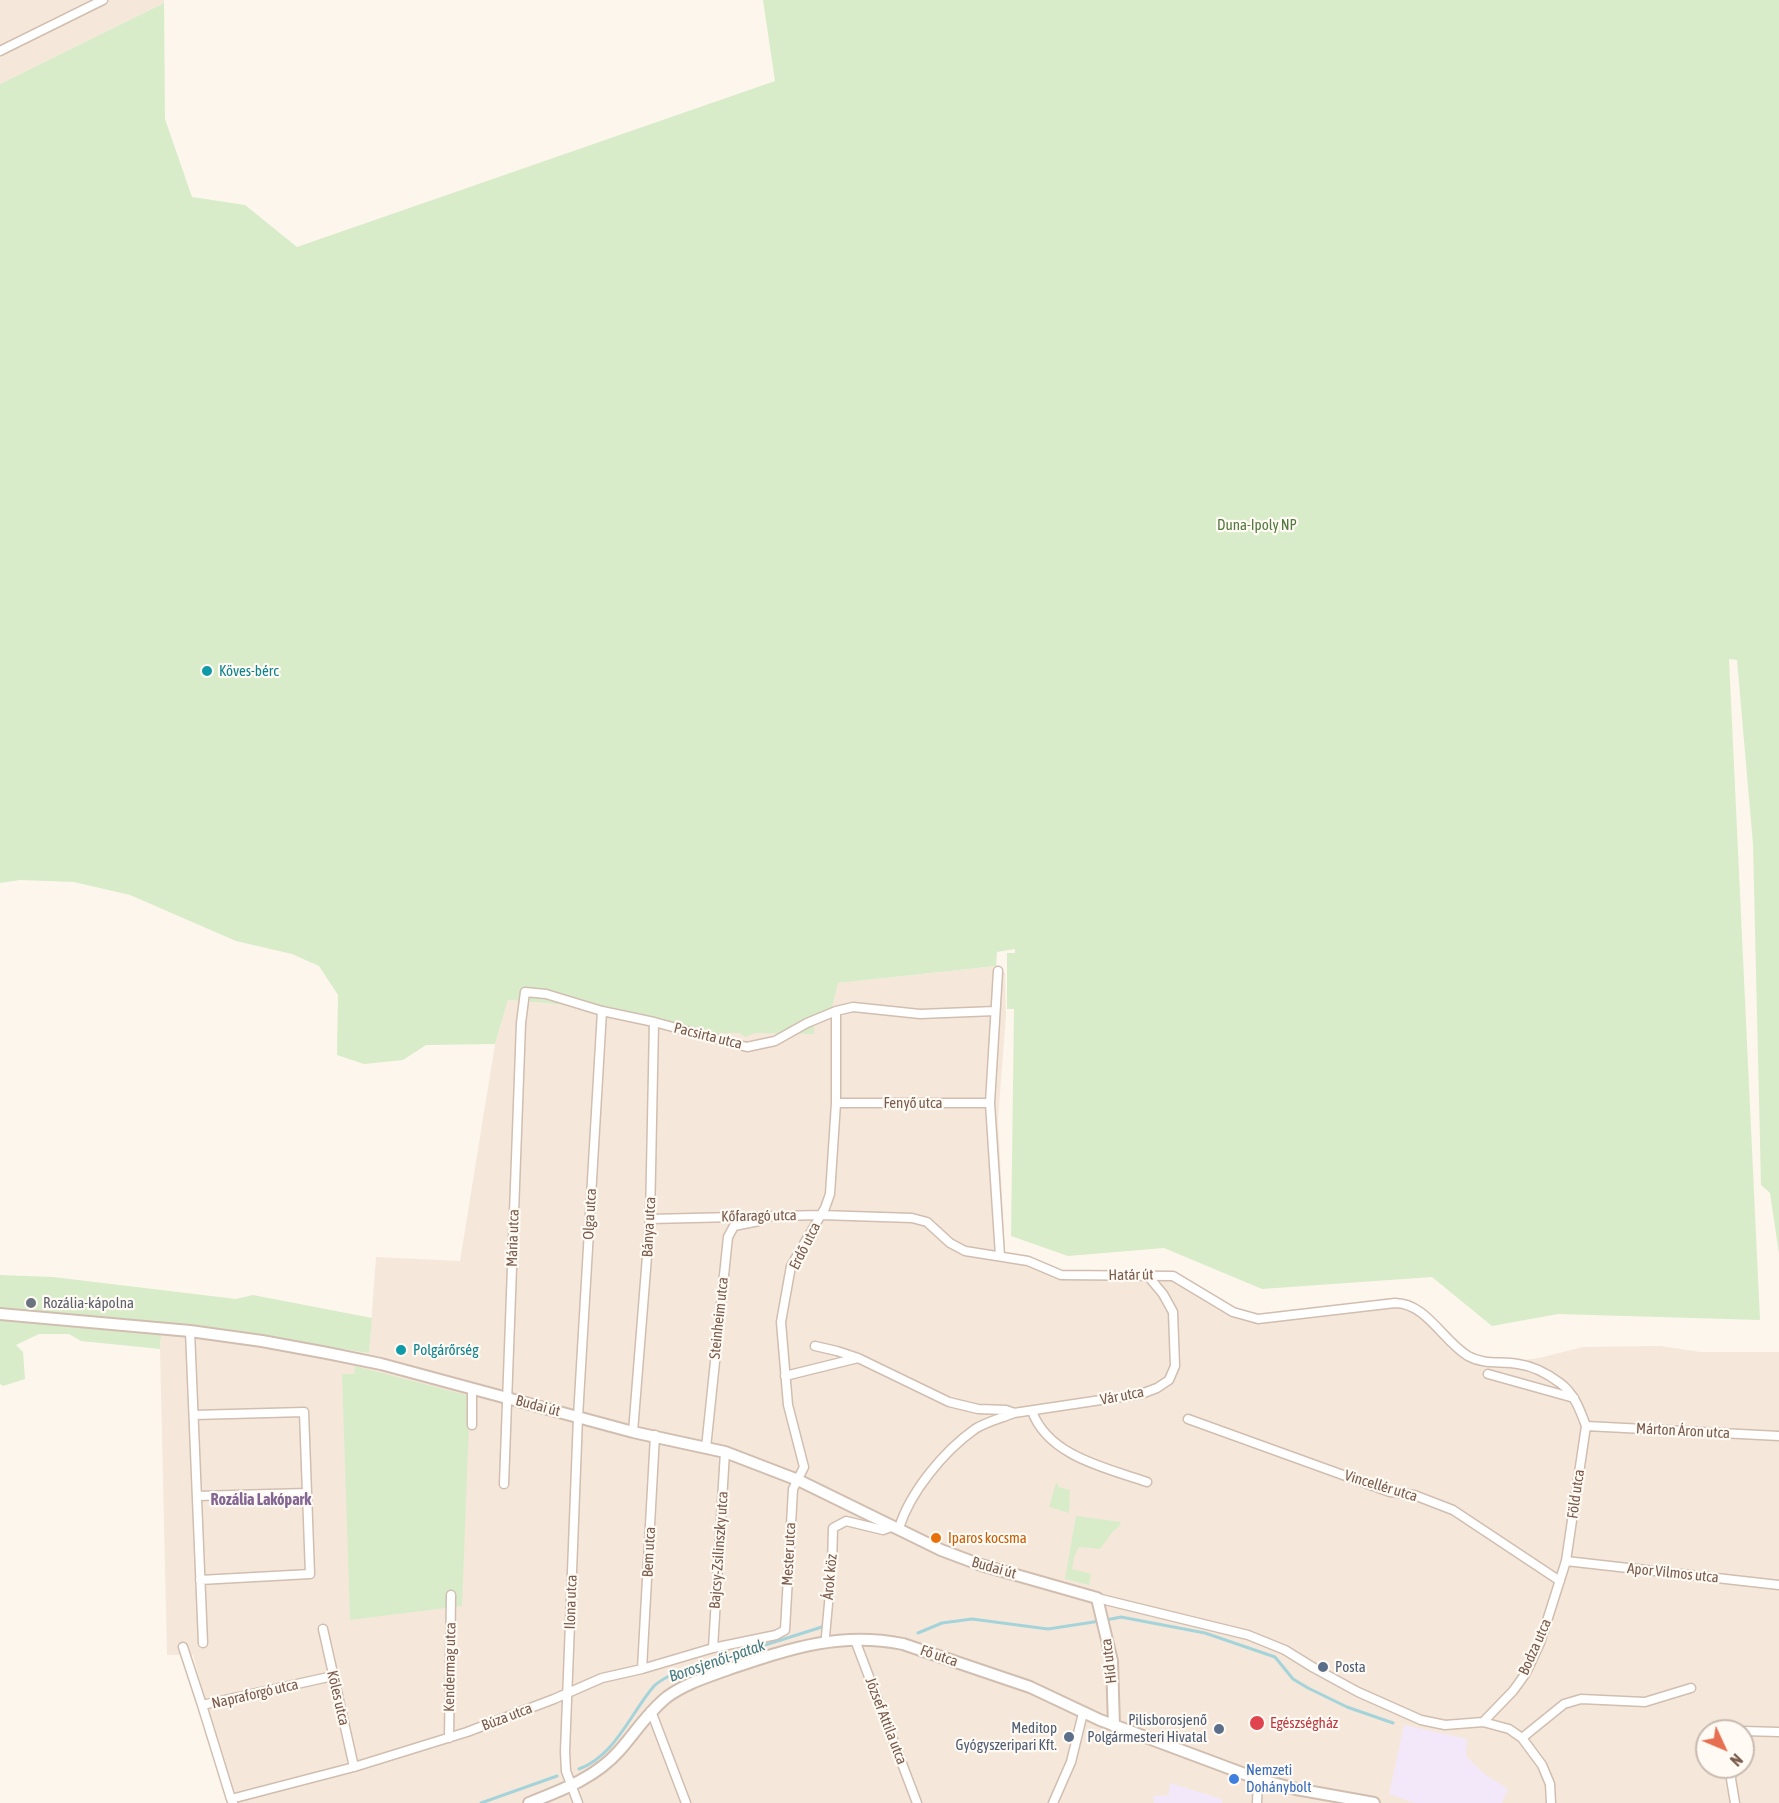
<!DOCTYPE html>
<meta charset="utf-8">
<style>
body{margin:0}
#map{position:relative;width:1779px;height:1803px;overflow:hidden;background:#fdf6ec;font-family:"Asap Condensed",sans-serif}
canvas{display:block}
.north{position:absolute;left:1695px;top:1719px;width:60px;height:60px;box-sizing:border-box;background:#fffaf3;border:2px solid #cabbb1;border-radius:50%;rotate:134deg;font-size:16px;font-weight:700;line-height:24px;text-align:center;color:#7a5c4d}
.north::after{content:'';display:block;margin:auto;width:21px;height:27px;background:#e76f51;clip-path:polygon(50% 0,100% 100%,50% 72%,0 100%)}
</style>
<div id="map">
<canvas width="1779" height="1803"></canvas>
<div class="north">N</div>
</div>
<script>
const context = document.querySelector('canvas').getContext('2d');
context.lineJoin = 'round';
function paint(path, color) {
  context.fillStyle = color;
  context.fill(path, 'evenodd');
}
function stroke(path, color, width, dash) {
  context.strokeStyle = color;
  context.lineWidth = width;
  context.lineCap = dash ? 'butt' : 'round';
  context.setLineDash(dash || []);
  context.stroke(path);
}
function drawText(font, color, halo, rows, align = 'center') {
  context.font = font + ' "Asap Condensed",sans-serif';
  context.lineWidth = 4.5;
  context.setLineDash([]);
  context.textBaseline = 'middle';
  context.strokeStyle = halo;
  context.fillStyle = color;
  for (const [text, x, y, turn = 0] of rows) {
    context.save();
    context.translate(x, y);
    context.rotate((+turn || 0) * Math.PI / 180);
    context.textAlign = isNaN(turn) ? turn : align;
    if (halo) context.strokeText(text, 0, 0);
    context.fillText(text, 0, 0);
    context.restore();
  }
}
paint(new Path2D(`
 M0 0H164V3L0 84Z
 M996 966 1005 973 1006 1015 998 1120 1005 1253 1048 1265 1070 1274 1101 1275 1162 1271 1174 1273 1192 1282 1230 1307 1252 1316 1400 1300 1480 1358 1509 1362 1539 1358 1583 1347 1660 1346 1701 1352H1779V1803H233L193 1655H167L160 1349 162 1323 369 1353 376 1257 460 1261 495 1044 508 1000 722 1018 838 983ZM1707 1731H1743V1767H1707Z`), '#f5e8da');
paint(new Path2D(`
 M1404 1725 1467 1739 1466 1756 1483 1773 1508 1789 1502 1803H1415L1389 1794Z
 M1170 1783 1222 1799V1803H1154L1153 1796 1169 1795Z`), '#f3e8fa');
paint(new Path2D(`
 M763 0H1779V1254L1770 1193 1761 1185 1753 844 1737 660 1729 659 1760 1320 1558 1314 1492 1326 1432 1277 1262 1289 1164 1248 1068 1256 1011 1236 1014 1009H1007V953H1015V949L997 952 996 966 838 983 830 1015 814 1017V1034L755 1033 745 1037 740 1033H706L591 1007 508 1000 495 1044 426 1045 403 1060 364 1064 337 1055 338 995 319 966 292 954 236 941 130 895 74 882 20 880 0 883V84L164 3 165 119 192 197 245 205 297 247 775 81Z
 M0 1275 53 1277 236 1299 253 1295 372 1318 369 1353 162 1323 160 1349 81 1341 69 1334H39L16 1345 23 1352 25 1379 3 1386 0 1384Z
 M355 1366 470 1396 462 1606 350 1620 342 1374H354Z
 M1056 1483 1058 1484V1487L1070 1490 1069 1513 1049 1507Z
 M1076 1516 1121 1522 1119 1527 1114 1530 1100 1549 1079 1547 1074 1557 1072 1569 1091 1574 1089 1585 1065 1579Z`), '#d8ecc9');
stroke(new Path2D(`
 M1106 1620 1121 1617 1205 1633 1275 1657 1293 1679 1308 1688 1347 1707 1393 1723
 M918 1633 942 1623 972 1619 1048 1629 1100 1621
 M579 1769C615 1756 630 1714 654 1686 659 1681 667 1677 673 1674L822 1627
 M481 1803 557 1776`), '#a5d3da', 3);
const pedestrian = new Path2D(`
 M825 1642 832 1565`);
const minor = new Path2D(`
 M0 51 103 0
 M998 971 990 1103 1000 1256
 M836 1103H990
 M650 1219 821 1215 912 1218 927 1222 950 1243 965 1251 1028 1261 1061 1275 1173 1276 1233 1312 1258 1319 1395 1303C1426 1303 1443 1341 1468 1356 1484 1365 1501 1361 1518 1364 1533 1366 1548 1374 1560 1383 1574 1393 1580 1410 1586 1426
 M190 1331 203 1643
 M815 1346 837 1351 858 1358
 M1488 1374 1574 1398
 M785 1376 858 1358 949 1402 978 1409 1006 1410 1014 1413 1141 1394 1157 1388 1169 1380 1175 1366 1173 1312 1163 1294 1148 1276
 M1032 1411C1048 1456 1106 1468 1147 1482
 M194 1415 304 1412 310 1574 200 1580
 M1188 1419 1390 1492 1414 1495 1453 1510 1560 1581
 M472 1425V1388
 M1586 1426 1779 1436
 M633 1432 650 1219 654 1022
 M706 1448 728 1237 734 1226 759 1221
 M504 1484 521 1023 525 992 546 994 602 1011 654 1022 747 1047 775 1041 807 1023 836 1011 853 1007 920 1014 995 1011
 M197 1496 307 1493
 M899 1528C910 1492 944 1451 975 1429 986 1422 1002 1418 1014 1413
 M1566 1561 1779 1585
 M832 1565 833 1528 846 1521 883 1530 894 1526
 M1097 1598 1248 1635 1285 1650 1314 1668 1358 1692 1421 1720 1445 1725 1483 1722 1509 1729 1522 1738 1542 1765 1550 1784 1551 1803
 M323 1629 354 1767
 M855 1640 917 1803
 M183 1647 202 1705 333 1676
 M713 1648 725 1452
 M642 1669 655 1435
 M202 1705 231 1799
 M651 1711 686 1803
 M1483 1722 1513 1691 1526 1673 1540 1643 1566 1561 1586 1426
 M1743 1731 1779 1732
 M449 1738 451 1595
 M1522 1738 1564 1704 1581 1699 1645 1702 1691 1688
 M1732 1767 1731 1779 1735 1803
 M233 1803 231 1799 354 1767 467 1732 554 1699 602 1678 642 1669 713 1648 776 1635 785 1630 793 1489 804 1467 788 1405 781 1322 791 1266 825 1208 830 1194 836 1103V1011
 M578 1803 566 1771 565 1752 578 1417 602 1011
 M1053 1803 1071 1762 1083 1713
 M1257 1803 1258 1779`);
const tertiary = new Path2D(`
 M0 1314 190 1331 262 1341 327 1353 381 1364 633 1432 725 1452 798 1480 941 1550 981 1565 1097 1598 1112 1661 1114 1726
 M529 1803C562 1790 595 1778 619 1751 635 1733 648 1712 667 1697 686 1683 708 1677 729 1669 789 1649 839 1631 903 1644L1030 1687 1100 1720 1258 1779 1296 1789 1374 1803`);
stroke(pedestrian, '#d1beb0', 10);
stroke(minor, '#d1beb0', 11);
stroke(tertiary, '#d1beb0', 14);
stroke(pedestrian, '#fff', 7);
stroke(minor, '#fff', 8);
stroke(tertiary, '#fff', 10);
for (const [x, y, r, color] of [
 [207,671,6,"#0f9aa8"],
 [31,1303,6,"#6b7280"],
 [401,1350,6,"#0f9aa8"],
 [936,1538,6,"#e8710a"],
 [1323,1667,6,"#5c6f8a"],
 [1257,1723,8,"#e0444e"],
 [1219,1729,6,"#5c6f8a"],
 [1069,1737,6,"#5c6f8a"],
 [1234,1779,6,"#3f7fe0"]
]) {
  const dot = new Path2D();
  dot.arc(x, y, r, 0, 2 * Math.PI);
  context.fillStyle = color;
  context.fill(dot);
  stroke(dot, '#fffaf3', 2);
}
drawText('15px', '#537a41', '#fffaf3', [
 ["Duna-Ipoly NP",1257,525]
]);
drawText('15px', '#0d838f', '#fffaf3', [
 ["Köves-bérc",219,671],
 ["Polgárőrség",413,1350]
], 'left');
drawText('15px', '#7a5c4d', '#fffaf3', [
 ["Pacsirta utca",708,1036,14],
 ["Fenyő utca",913,1103],
 ["Olga utca",590,1214,-87],
 ["Kőfaragó utca",759,1216,-1],
 ["Bánya utca",649,1227,-87],
 ["Mária utca",513,1238,-88],
 ["Erdő utca",805,1246,-63],
 ["Határ út",1131,1275,-1],
 ["Steinheim utca",719,1318,-84],
 ["Vár utca",1122,1396,-11],
 ["Budai út",538,1406,15],
 ["Márton Áron utca",1683,1431,3],
 ["Vincellér utca",1381,1486,17],
 ["Föld utca",1576,1494,-82],
 ["Bajcsy-Zsilinszky utca",719,1550,-86],
 ["Bem utca",649,1552,-87],
 ["Mester utca",789,1554,-87],
 ["Budai út",994,1568,16],
 ["Apor Vilmos utca",1673,1573,6],
 ["Árok köz",830,1577,-85],
 ["Ilona utca",571,1602,-88],
 ["Bodza utca",1535,1647,-66],
 ["Fő utca",939,1656,19],
 ["Híd utca",1109,1661,-97],
 ["Kendermag utca",450,1667,-89],
 ["Napraforgó utca",255,1694,-13],
 ["Köles utca",338,1698,77],
 ["Búza utca",507,1717,-21],
 ["József Attila utca",886,1721,69]
]);
drawText('15px', '#5b616d', '#fffaf3', [
 ["Rozália-kápolna",43,1303]
], 'left');
drawText('15px', '#c56008', '#fffaf3', [
 ["Iparos kocsma",948,1538]
], 'left');
drawText('15px', '#4e5e75', '#fffaf3', [
 ["Posta",1335,1667,"left"],
 ["Pilisborosjenő",1207,1720],
 ["Polgármesteri Hivatal",1207,1737],
 ["Meditop",1057,1728],
 ["Gyógyszeripari Kft.",1057,1745]
], 'right');
drawText('15px', '#be3a42', '#fffaf3', [
 ["Egészségház",1270,1723]
], 'left');
drawText('15px', '#366cbe', '#fffaf3', [
 ["Nemzeti",1246,1770],
 ["Dohánybolt",1246,1787]
], 'left');
drawText('bold 16px', '#846695', '#fffaf3', [
 ["Rozália Lakópark",261,1500]
]);
drawText('italic 16px', '#437c86', '#fffaf3', [
 ["Borosjenői-patak",717,1661,-19]
]);
</script>
